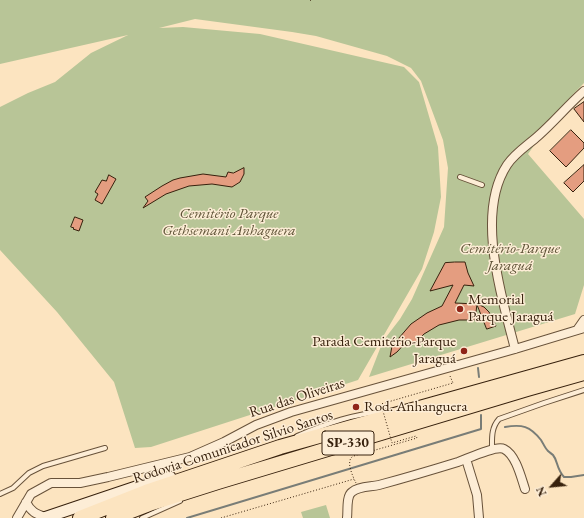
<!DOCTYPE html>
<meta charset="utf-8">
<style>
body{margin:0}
#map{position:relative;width:584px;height:518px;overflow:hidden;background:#fce4c0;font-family:"EB Garamond",serif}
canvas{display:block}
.north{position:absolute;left:532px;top:466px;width:40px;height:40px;-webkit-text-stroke:3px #fdedd6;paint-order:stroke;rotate:243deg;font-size:11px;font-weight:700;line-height:16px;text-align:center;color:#37210d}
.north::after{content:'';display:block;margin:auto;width:14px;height:18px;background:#37210d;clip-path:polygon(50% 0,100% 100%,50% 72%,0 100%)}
</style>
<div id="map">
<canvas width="584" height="518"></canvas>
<div class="north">N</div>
</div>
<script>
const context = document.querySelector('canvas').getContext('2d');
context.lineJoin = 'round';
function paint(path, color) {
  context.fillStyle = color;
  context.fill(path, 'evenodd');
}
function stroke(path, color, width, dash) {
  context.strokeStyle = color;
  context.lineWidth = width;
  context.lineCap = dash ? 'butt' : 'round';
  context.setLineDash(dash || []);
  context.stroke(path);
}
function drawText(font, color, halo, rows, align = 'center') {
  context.font = font + ' "EB Garamond",serif';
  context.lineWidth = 3;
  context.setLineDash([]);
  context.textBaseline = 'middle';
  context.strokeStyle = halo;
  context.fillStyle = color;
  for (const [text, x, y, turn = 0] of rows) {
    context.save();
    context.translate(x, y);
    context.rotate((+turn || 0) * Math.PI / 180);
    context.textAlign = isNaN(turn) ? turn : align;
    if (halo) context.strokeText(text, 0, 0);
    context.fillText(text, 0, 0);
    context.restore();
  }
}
paint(new Path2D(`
 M0 0H584V83L561 107 528 154 584 219V285L575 314 369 377 383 341 400 319 412 299 444 227 448 168 443 140 421 81 411 68 387 56 316 36 292 32 195 19 159 28 183 27 260 34 404 67 419 82 438 147 441 197 434 232 422 269 358 380 151 447 135 448 114 382 57 312 0 250V107L28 93 55 82 91 53 128 35 0 64Z
 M326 505 330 518H303L301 512Z`), '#b8c597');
stroke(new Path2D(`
 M478 368 479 377
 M505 427C522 424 530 426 541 440 543 443 545 448 548 451 549 452 551 453 553 455 558 461 556 468 564 477H571L584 475
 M187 518 481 429V415`), '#797d77', 2);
const building = new Path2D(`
 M584 102V122L574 109Z
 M571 130 584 143V148L566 167 550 151Z
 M584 165V181L573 192 564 183Z
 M244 168V174L240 182 232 187 212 184 189 186 166 194 143 208 148 201 145 197 162 186 173 180 180 178 203 174 226 177 228 172 233 173Z
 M109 175 116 179 102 204 95 200 98 194 95 192 102 180 106 181Z
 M75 217 83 220 79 231 73 229 74 228 71 227Z
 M455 262H465L468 273 474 286 464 285 455 303 477 304 475 320H459L439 325 424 334 414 344 408 340 397 352 390 357 392 346 411 324 427 313 442 306 453 285 430 291 445 263Z
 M477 304 484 307 489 312 496 326 487 329Z`);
paint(building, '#e49d80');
stroke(building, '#37210d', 1);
const service = new Path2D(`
 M460 177 482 185
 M297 436C328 423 353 414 387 411
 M492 449C492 438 491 428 499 419L544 403 584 390
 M0 494 13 488 29 473 43 466 105 448
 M142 518 180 501`);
const minor = new Path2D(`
 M577 330 584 320
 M515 349C502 297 475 214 507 165 515 153 528 145 538 136 554 122 568 105 584 91
 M466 459 477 495 479 518
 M26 502C31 512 36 514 45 517
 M17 518 31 494 51 483H80L108 477 190 457 224 442 256 425 291 412 515 349 584 328
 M347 518C348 511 346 496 352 492 359 486 371 487 379 485 405 478 432 470 458 462 467 459 496 445 504 449 516 455 521 477 525 489`);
const secondary = new Path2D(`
 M44 518 136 487 170 477`);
const motorway = new Path2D(`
 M80 518 146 492 280 447 584 362
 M113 518 152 503 218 482 527 389 584 373`);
stroke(service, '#68523a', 6);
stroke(minor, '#68523a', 10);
stroke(secondary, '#37210d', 13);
stroke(motorway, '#37210d', 16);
stroke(new Path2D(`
 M310 0 312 2
 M450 376 453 383
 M356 483C353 477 346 462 352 457 355 455 361 454 365 453
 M221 518 354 479`), '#37210d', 1, [1, 2]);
stroke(service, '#fdedd6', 4);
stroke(minor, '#fdedd6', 8);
stroke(secondary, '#fdedd6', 11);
stroke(motorway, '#fce4c0', 14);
stroke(new Path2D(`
 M365 453 417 438 416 436 392 443 381 404 453 383`), '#37210d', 1, [1, 2]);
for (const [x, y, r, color] of [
 [460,309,4,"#8f2418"],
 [464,351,4,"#8f2418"],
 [356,407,4,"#8f2418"]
]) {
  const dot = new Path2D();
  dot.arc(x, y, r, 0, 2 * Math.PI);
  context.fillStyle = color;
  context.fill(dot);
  stroke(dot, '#fdedd6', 1.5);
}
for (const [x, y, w] of [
 [348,443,52]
]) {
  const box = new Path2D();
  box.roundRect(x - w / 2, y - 12, w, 24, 3);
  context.fillStyle = '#fdedd6';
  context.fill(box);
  stroke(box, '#37210d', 1);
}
drawText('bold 14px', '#37210d', null, [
 ["SP-330",348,443]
]);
drawText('italic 15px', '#5e5236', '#fdedd6', [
 ["Cemitério Parque",229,214],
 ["Gethsemani Anhaguera",229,231],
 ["Cemitério-Parque",510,249],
 ["Jaraguá",510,266]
]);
drawText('15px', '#37210d', '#fdedd6', [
 ["Memorial",468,300],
 ["Parque Jaraguá",468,317],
 ["Parada Cemitério-Parque",456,342,"right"],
 ["Jaraguá",456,359,"right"],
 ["Rod. Anhanguera",364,407]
], 'left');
drawText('15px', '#37210d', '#fdedd6', [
 ["Rua das Oliveiras",297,398,-18],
 ["Rodovia Comunicador Silvio Santos",233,447,-18]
]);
</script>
